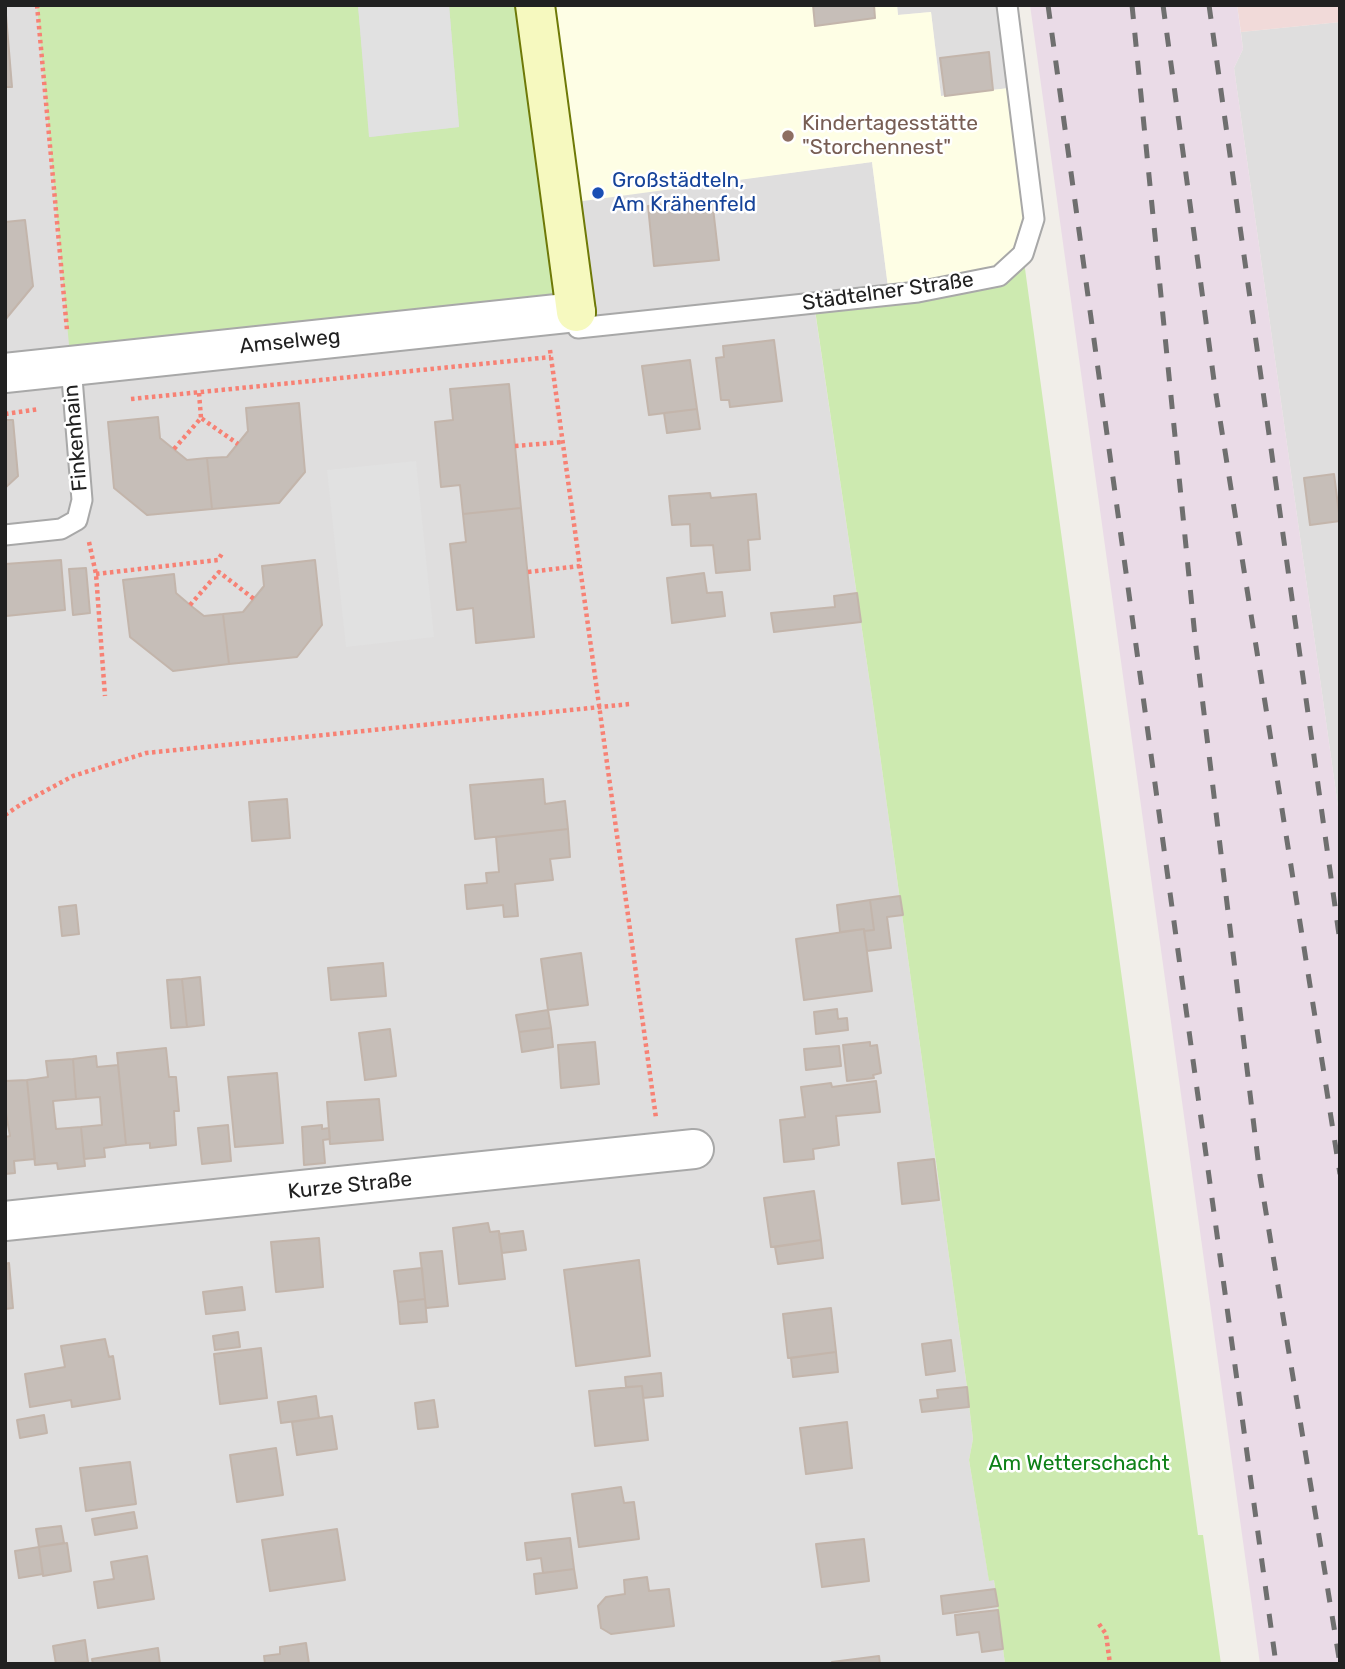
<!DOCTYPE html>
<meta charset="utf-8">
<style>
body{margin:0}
#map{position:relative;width:1345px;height:1669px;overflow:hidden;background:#f1eee9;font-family:Rubik,sans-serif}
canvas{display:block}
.frame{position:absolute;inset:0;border:7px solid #212121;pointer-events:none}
</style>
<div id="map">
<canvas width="1345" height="1669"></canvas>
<div class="frame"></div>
</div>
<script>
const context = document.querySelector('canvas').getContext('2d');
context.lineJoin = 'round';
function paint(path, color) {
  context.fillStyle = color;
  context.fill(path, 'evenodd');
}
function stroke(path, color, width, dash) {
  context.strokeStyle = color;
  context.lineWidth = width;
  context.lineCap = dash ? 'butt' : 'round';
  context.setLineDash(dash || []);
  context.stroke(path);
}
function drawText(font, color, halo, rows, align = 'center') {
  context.font = font + ' Rubik,sans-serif';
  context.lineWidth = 5;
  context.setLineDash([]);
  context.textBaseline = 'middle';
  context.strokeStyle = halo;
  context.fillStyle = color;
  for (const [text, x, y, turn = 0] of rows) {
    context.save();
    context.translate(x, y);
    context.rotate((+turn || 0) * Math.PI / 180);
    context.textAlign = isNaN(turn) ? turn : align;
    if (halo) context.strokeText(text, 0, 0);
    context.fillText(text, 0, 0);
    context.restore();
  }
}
paint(new Path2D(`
 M5 5H535L561 203 872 162 889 295 814 304 874 711 967 1387 973 1439 969 1460 989 1580H994L1005 1664H5Z
 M897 5H1007L1018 87 941 96 931 12 898 15Z
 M1340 22V821L1234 68 1243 49 1241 32Z`), '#dfdede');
paint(new Path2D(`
 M1237 5H1340V22L1241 32Z`), '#f1dad9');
paint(new Path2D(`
 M1030 5H1237L1243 49 1234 68 1340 821V1664H1260Z`), '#eadbe7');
paint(new Path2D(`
 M535 5H897L898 15 931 12 941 96 1018 87 1034 219 999 276 889 295 872 162 561 204Z`), '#fefee5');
paint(new Path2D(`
 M37 5H358L370 137 459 127 449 5H535L576 312 71 366Z
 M1023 254 1198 1535H1203L1221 1664H1005L994 1580 989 1581 969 1460 973 1439 967 1387 874 711 814 303 999 276Z`), '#cdeab0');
paint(new Path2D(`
 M358 5H449L459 127 369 137Z
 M416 461 434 637 346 647 327 470Z`), '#e1e1e1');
const building = new Path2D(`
 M813 5H874L875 18 815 26Z
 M6 15 12 87H5V16Z
 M989 52 993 90 945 96 940 58Z
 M712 199 719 260 654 266 648 206Z
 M25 220 33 286 5 320V222Z
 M774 340 782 401 730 407 729 400H721L716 358 724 357 723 346Z
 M690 360 697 409 649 415 642 366Z
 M509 384 521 508 463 514 460 485 441 487 435 422 453 420 450 389Z
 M299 403 305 472 279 503 212 509 207 458 227 457 248 431 246 408Z
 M697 409 700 429 667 433 664 413Z
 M158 417 160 438 187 460 207 458 212 509 147 515 114 488 108 422Z
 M5 420H13L18 476 5 488Z
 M1334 474 1340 521 1310 525 1304 478Z
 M710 493 711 498 756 494 760 539 748 540 750 570 716 573 713 545 691 546 690 524 672 525 669 496Z
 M521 508 534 637 476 643 473 608 457 610 450 544 466 542 463 514Z
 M61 560 65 610 6 616 5 564Z
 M315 560 322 625 297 657 229 664 223 614 243 612 264 586 262 566Z
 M86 568 90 613 73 615 69 569Z
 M704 573 707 593 722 592 725 616 672 623 667 578Z
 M174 574 176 593 190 605 204 616 223 614 229 664 173 671 130 637 123 580Z
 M857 593 861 622 774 632 771 613 835 607 834 596Z
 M543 779 545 804 565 801 568 829 475 839 470 785Z
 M287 799 290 838 252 841 249 802Z
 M568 829 570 857 550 859 553 880 515 884 518 916 504 917 503 905 467 909 465 885 487 883 486 873 499 872 496 837Z
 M900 896 903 915 887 917 891 948 867 951 864 931 874 930 870 900Z
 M870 900 874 930 864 931V929L840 932 837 905Z
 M76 905 79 934 62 936 59 907Z
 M864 929 872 991 804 1000 796 939Z
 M581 953 588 1005 548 1010 541 959Z
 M383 963 386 996 331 1000 328 968Z
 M200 977 204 1025 187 1027 182 979Z
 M182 979 187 1027 171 1028 167 980Z
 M837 1009 838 1019 847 1018 848 1030 816 1034 814 1012Z
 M548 1010 551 1028 519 1032 516 1015Z
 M551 1028 553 1047 522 1052 519 1032Z
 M390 1029 396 1076 365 1080 359 1033Z
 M595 1042 599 1084 561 1088 558 1045Z
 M870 1042V1046L877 1045 881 1073 873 1075 874 1078 847 1081 843 1045Z
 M839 1046 841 1066 806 1070 804 1049Z
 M166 1048 169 1077H176L179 1111H174L176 1145 150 1148V1143L126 1145 117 1053Z
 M96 1056 97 1067 118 1065 126 1145 104 1148 105 1157 84 1159 81 1127 102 1125 100 1097 76 1099 73 1059Z
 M73 1059 76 1099 53 1101 56 1129 81 1127 85 1166 58 1169 57 1163 35 1165 27 1080 48 1077 46 1061Z
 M277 1073 283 1143 235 1147 228 1077Z
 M27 1080 35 1159 14 1161 15 1173 5 1174V1137L10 1136 5 1108V1081Z
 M876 1081 880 1112 836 1116 839 1145 813 1149 814 1159 784 1162 780 1120 805 1117 801 1087 831 1083 832 1087Z
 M379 1099 383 1140 330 1144 327 1102Z
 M228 1125 231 1161 202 1164 198 1128Z
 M322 1125V1129L329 1128 330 1139 323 1140 325 1163 304 1165 302 1127Z
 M934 1159 939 1200 902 1204 898 1163Z
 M814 1191 821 1240 771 1247 764 1198Z
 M488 1223 490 1232 499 1231 505 1279 459 1284 453 1228Z
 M523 1231 526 1250 502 1253 499 1234Z
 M319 1238 323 1287 276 1292 271 1242Z
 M821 1240 823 1258 778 1264 775 1247Z
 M442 1251 448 1306 426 1308 420 1253Z
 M639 1260 650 1356 576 1366 564 1270Z
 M9 1263 13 1308 5 1309V1264Z
 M422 1268 425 1299 398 1302 394 1271Z
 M242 1287 245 1310 206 1314 203 1292Z
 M425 1299 427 1322 400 1324 398 1302Z
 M831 1308 836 1352 788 1358 783 1314Z
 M238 1332 240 1347 215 1350 213 1336Z
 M105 1339 109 1357 113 1356 120 1399 72 1407 71 1400 30 1407 25 1374 65 1367 61 1346Z
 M951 1340 955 1371 926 1375 922 1344Z
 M261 1348 267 1398 220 1404 214 1354Z
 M836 1352 838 1372 793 1377 791 1358Z
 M661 1373 663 1396 643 1398 642 1386 626 1387 625 1377Z
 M642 1386 648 1440 595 1446 589 1391Z
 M967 1387 969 1407 922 1412 920 1400 938 1398 937 1390Z
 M316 1396 319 1418 281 1423 278 1402Z
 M434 1400 438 1427 418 1429 415 1403Z
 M44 1415 47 1433 20 1438 17 1420Z
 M332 1416 337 1449 297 1455 292 1422Z
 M847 1422 852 1468 806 1474 800 1428Z
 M276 1448 283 1495 237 1502 230 1455Z
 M130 1462 136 1504 86 1511 80 1468Z
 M621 1487 624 1503 634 1502 639 1539 579 1547 572 1494Z
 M134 1512 137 1528 95 1535 92 1519Z
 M61 1526 64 1543 39 1547 36 1529Z
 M337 1529 345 1580 270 1591 262 1540Z
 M570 1538 574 1569 543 1573 541 1558 527 1560 525 1543Z
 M864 1539 869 1581 822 1587 816 1544Z
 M67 1543 71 1571 43 1576 39 1547Z
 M39 1547 43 1574 19 1578 15 1551Z
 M147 1556 154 1599 98 1608 94 1582 114 1579 111 1562Z
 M574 1569 577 1588 536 1594 534 1574Z
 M647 1577 649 1591 669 1589 674 1626 611 1634 601 1628 598 1606 606 1597 625 1594 624 1580Z
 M995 1589 998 1606 943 1614 941 1596Z
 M998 1610 1003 1649 982 1652 979 1632 957 1635 955 1615Z
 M85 1640 88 1662 56 1664 53 1646Z
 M306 1643 309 1664H265L264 1656 280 1654V1647Z
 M158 1648 160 1664H93L92 1659Z
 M879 1656 880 1664H832V1662Z`);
paint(building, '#c6beb8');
stroke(building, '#c3b5ab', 2);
const lane = new Path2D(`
 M578 328 918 292 999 276 1023 254 1034 219 1007 5
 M5 535 61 529 77 520 82 500 71 366`);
const street = new Path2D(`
 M5 373 576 312
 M5 1221 694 1149`);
const secondary = new Path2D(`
 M535 5 576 312`);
stroke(lane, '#a8a8a8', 23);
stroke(street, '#a8a8a8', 42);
stroke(secondary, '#6e7907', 42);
stroke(new Path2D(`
 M37 5 67 330
 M550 350 656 1118
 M199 393 201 418
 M131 399 551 357
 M5 414 39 409
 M515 446 563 442
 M174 449 201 418 238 444
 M89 542 96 574 105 696
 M528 572 580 566
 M96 574 218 560 223 552
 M190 605 219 572 254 599
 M5 815 23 803 73 776 146 753 630 704
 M1099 1624 1106 1634 1110 1664`), '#f78174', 4.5, [3.5, 3.5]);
stroke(lane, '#fff', 19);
stroke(street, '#fff', 38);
stroke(secondary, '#f6f9bf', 38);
stroke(new Path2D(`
 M1048 5 1276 1664
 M1132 5 1196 647 1260 1176 1340 1664
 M1163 5 1215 388 1340 1174
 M1209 5 1340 942`), '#6f6f6f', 5, [14, 14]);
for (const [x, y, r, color] of [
 [788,136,7,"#8d6e63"],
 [598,193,7,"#1a4fb4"]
]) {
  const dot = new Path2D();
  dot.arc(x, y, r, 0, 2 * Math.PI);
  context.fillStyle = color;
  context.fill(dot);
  stroke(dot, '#fff', 2.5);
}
drawText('21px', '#785e54', '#fff', [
 ["Kindertagesstätte",802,124],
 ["\"Storchennest\"",802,148]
], 'left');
drawText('21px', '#164399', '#fff', [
 ["Großstädteln,",612,181],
 ["Am Krähenfeld",612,205]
], 'left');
drawText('21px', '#212121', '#fff', [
 ["Städtelner Straße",888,292,-8],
 ["Amselweg",290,342,-6],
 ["Finkenhain",76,438,-95],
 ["Kurze Straße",350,1186,-6]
]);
drawText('21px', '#0e8117', '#fff', [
 ["Am Wetterschacht",1079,1464]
]);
</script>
